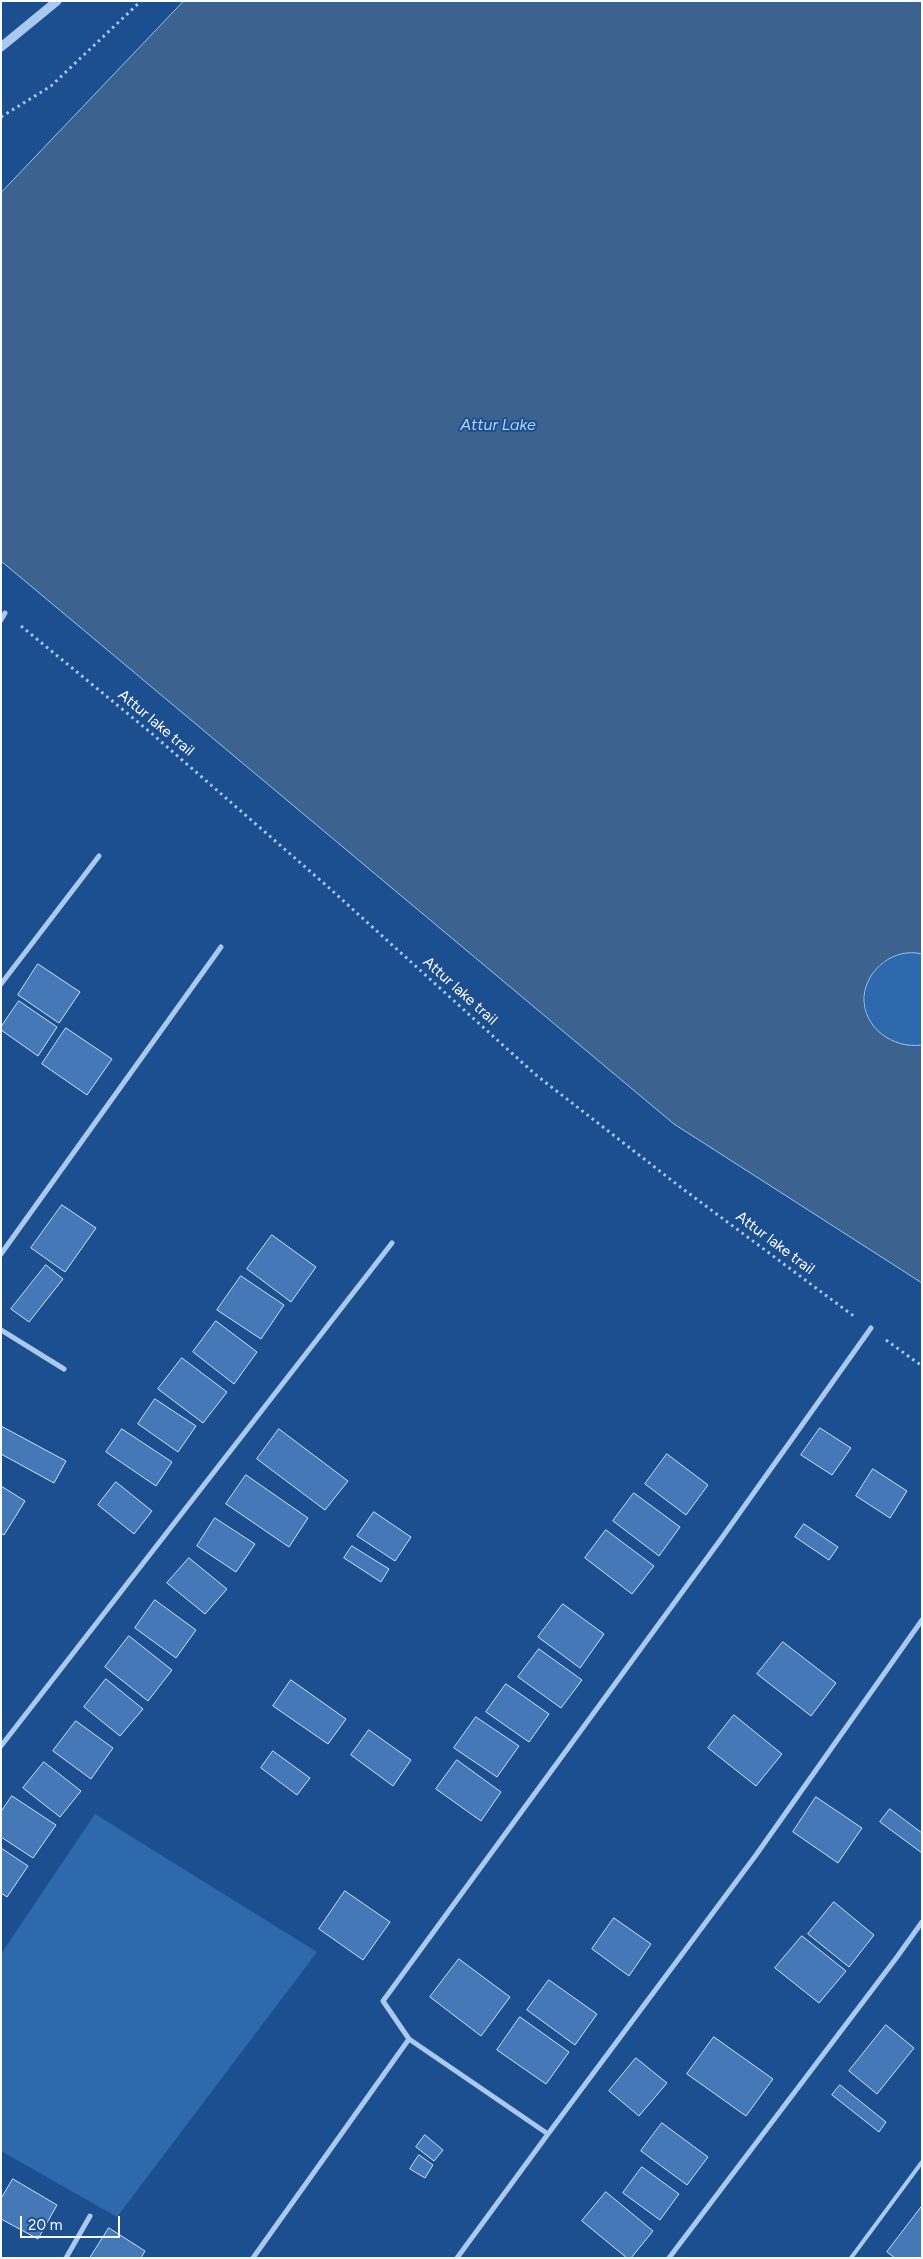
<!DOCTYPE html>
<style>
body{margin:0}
#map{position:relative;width:923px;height:2259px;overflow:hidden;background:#1b4f8f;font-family:Figtree,sans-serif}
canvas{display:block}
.frame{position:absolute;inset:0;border:2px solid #fff;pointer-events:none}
.scale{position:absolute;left:20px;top:2216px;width:100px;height:22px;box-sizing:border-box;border:2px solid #fff;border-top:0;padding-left:6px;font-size:15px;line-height:18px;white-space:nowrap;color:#fff;-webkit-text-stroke:4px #1b4f8f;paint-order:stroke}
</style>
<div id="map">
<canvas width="923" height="2259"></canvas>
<div class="frame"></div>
<div class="scale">20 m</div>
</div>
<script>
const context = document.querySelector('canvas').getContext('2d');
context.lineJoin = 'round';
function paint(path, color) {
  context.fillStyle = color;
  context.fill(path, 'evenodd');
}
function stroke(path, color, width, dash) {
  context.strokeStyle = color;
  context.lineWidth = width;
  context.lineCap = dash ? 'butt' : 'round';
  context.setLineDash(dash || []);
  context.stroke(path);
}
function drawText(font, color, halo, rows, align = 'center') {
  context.font = font + ' Figtree,sans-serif';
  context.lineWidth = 4;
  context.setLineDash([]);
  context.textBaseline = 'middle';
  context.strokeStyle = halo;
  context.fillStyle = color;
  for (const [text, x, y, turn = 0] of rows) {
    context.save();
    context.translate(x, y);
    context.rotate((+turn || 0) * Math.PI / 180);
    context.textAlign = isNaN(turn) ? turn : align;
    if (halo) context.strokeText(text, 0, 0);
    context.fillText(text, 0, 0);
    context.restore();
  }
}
paint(new Path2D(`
 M915 952 922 954V1045C857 1055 839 960 915 952Z
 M95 1814 317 1952 117 2217 1 2151V1954Z`), '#2e69ad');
const water = new Path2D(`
 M184 1H922V954C895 947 866 969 864 997 863 1028 893 1049 922 1045V1283L674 1124 1 561V193Z`);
paint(water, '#3c6290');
stroke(water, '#9cc4f0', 1);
const building = new Path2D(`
 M38 964 80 992 59 1023 18 995Z
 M19 1001 57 1027 38 1056 1 1030V1027Z
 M66 1028 112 1059 87 1095 42 1064Z
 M62 1205 96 1228 65 1272 31 1248Z
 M272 1235 316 1267 291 1302 247 1269Z
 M46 1265 63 1279 29 1322 11 1309Z
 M241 1276 284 1305 261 1339 217 1310Z
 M216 1321 257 1352 234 1384 193 1352Z
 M182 1358 227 1392 203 1423 158 1389Z
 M155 1399 196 1426 178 1452 138 1424Z
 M1 1426 66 1461 54 1483 1 1454Z
 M820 1428 851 1448 832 1475 801 1455Z
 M122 1429 172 1462 156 1486 106 1452Z
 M279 1429 348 1481 325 1510 257 1459Z
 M667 1454 708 1485 686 1515 645 1484Z
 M873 1469 907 1491 890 1518 856 1496Z
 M246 1475 308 1518 289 1547 226 1504Z
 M116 1482 152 1511 134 1534 98 1505Z
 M1 1486 25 1501 4 1535 1 1533Z
 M634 1493 680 1527 659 1556 613 1521Z
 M374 1512 411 1537 395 1561 357 1536Z
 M215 1518 255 1544 236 1572 197 1546Z
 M804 1524 838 1547 829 1560 795 1537Z
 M606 1530 654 1566 632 1594 585 1558Z
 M352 1546 389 1569 381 1582 344 1558Z
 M189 1558 227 1589 205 1614 167 1583Z
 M155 1600 196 1630 176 1658 135 1628Z
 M563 1604 604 1634 580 1668 538 1637Z
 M129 1636 172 1670 148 1701 105 1667Z
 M783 1642 836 1683 811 1716 757 1674Z
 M539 1649 582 1680 561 1708 518 1677Z
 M106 1679 143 1709 120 1736 84 1707Z
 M291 1680 346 1719 328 1744 273 1706Z
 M506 1684 549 1714 529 1742 486 1712Z
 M734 1715 782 1754 756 1786 708 1748Z
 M476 1717 519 1746 497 1777 454 1748Z
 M76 1721 113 1748 91 1779 53 1751Z
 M369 1730 411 1760 393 1786 351 1755Z
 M273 1751 310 1778 297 1795 261 1768Z
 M457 1760 501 1792 481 1821 436 1789Z
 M44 1762 81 1791 60 1817 23 1788Z
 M12 1796 56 1825 33 1858 1 1837V1812Z
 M816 1797 862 1828 838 1863 793 1832Z
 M890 1809 922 1833V1853L880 1822Z
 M1 1848 28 1866 7 1897 1 1893Z
 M345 1891 390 1922 363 1960 319 1929Z
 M834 1902 874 1935 849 1967 808 1934Z
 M614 1918 651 1944 629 1976 592 1949Z
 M802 1936 846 1971 819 2003 775 1968Z
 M459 1959 510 1997 481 2036 430 1997Z
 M549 1980 597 2014 575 2045 527 2010Z
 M520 2017 569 2052 546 2084 497 2050Z
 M886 2025 914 2048 877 2094 849 2071Z
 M714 2037 773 2079 746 2116 687 2074Z
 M636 2058 667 2083 639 2116 609 2091Z
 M840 2085 886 2122 879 2132 832 2095Z
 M662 2123 708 2157 687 2185 641 2151Z
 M425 2135 443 2150 434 2161 416 2147Z
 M419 2155 433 2165 425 2178 410 2169Z
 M642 2167 679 2194 660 2220 623 2193Z
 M13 2179 57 2205 38 2239 1 2219V2199Z
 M606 2192 653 2231 631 2258H627L582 2221Z
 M922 2206V2258H895L887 2252Z
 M109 2228 145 2251 141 2258H90Z`);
paint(building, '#4478b7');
stroke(building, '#cfe3fa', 1);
stroke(new Path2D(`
 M1 117 51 86 141 1
 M21 626 150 732 327 886 536 1075 679 1186 855 1317
 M886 1340 922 1366`), '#a9c9ee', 3, [2.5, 4]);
stroke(new Path2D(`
 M851 2258 922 2162`), '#a9c9ee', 4);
stroke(new Path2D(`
 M1 620 5 613
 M1 984 99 856
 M1 1254 221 947
 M1 1330 64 1369
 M1 1746 392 1243
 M409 2039 383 2001 721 1539 871 1328
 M548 2134 756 1855 922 1620
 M66 2258 90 2216
 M253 2258 409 2039 548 2134 457 2258
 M669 2258 897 1957 922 1922`), '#a9c9ee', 5);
stroke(new Path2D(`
 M1 47 57 1`), '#a9c9ee', 9);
drawText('15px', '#fff', '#1b4f8f', [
 ["Attur lake trail",156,723,40],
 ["Attur lake trail",460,991,42],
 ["Attur lake trail",775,1243,37]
]);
drawText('italic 16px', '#b5d3f5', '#1b4f8f', [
 ["Attur Lake",498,425]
]);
</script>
